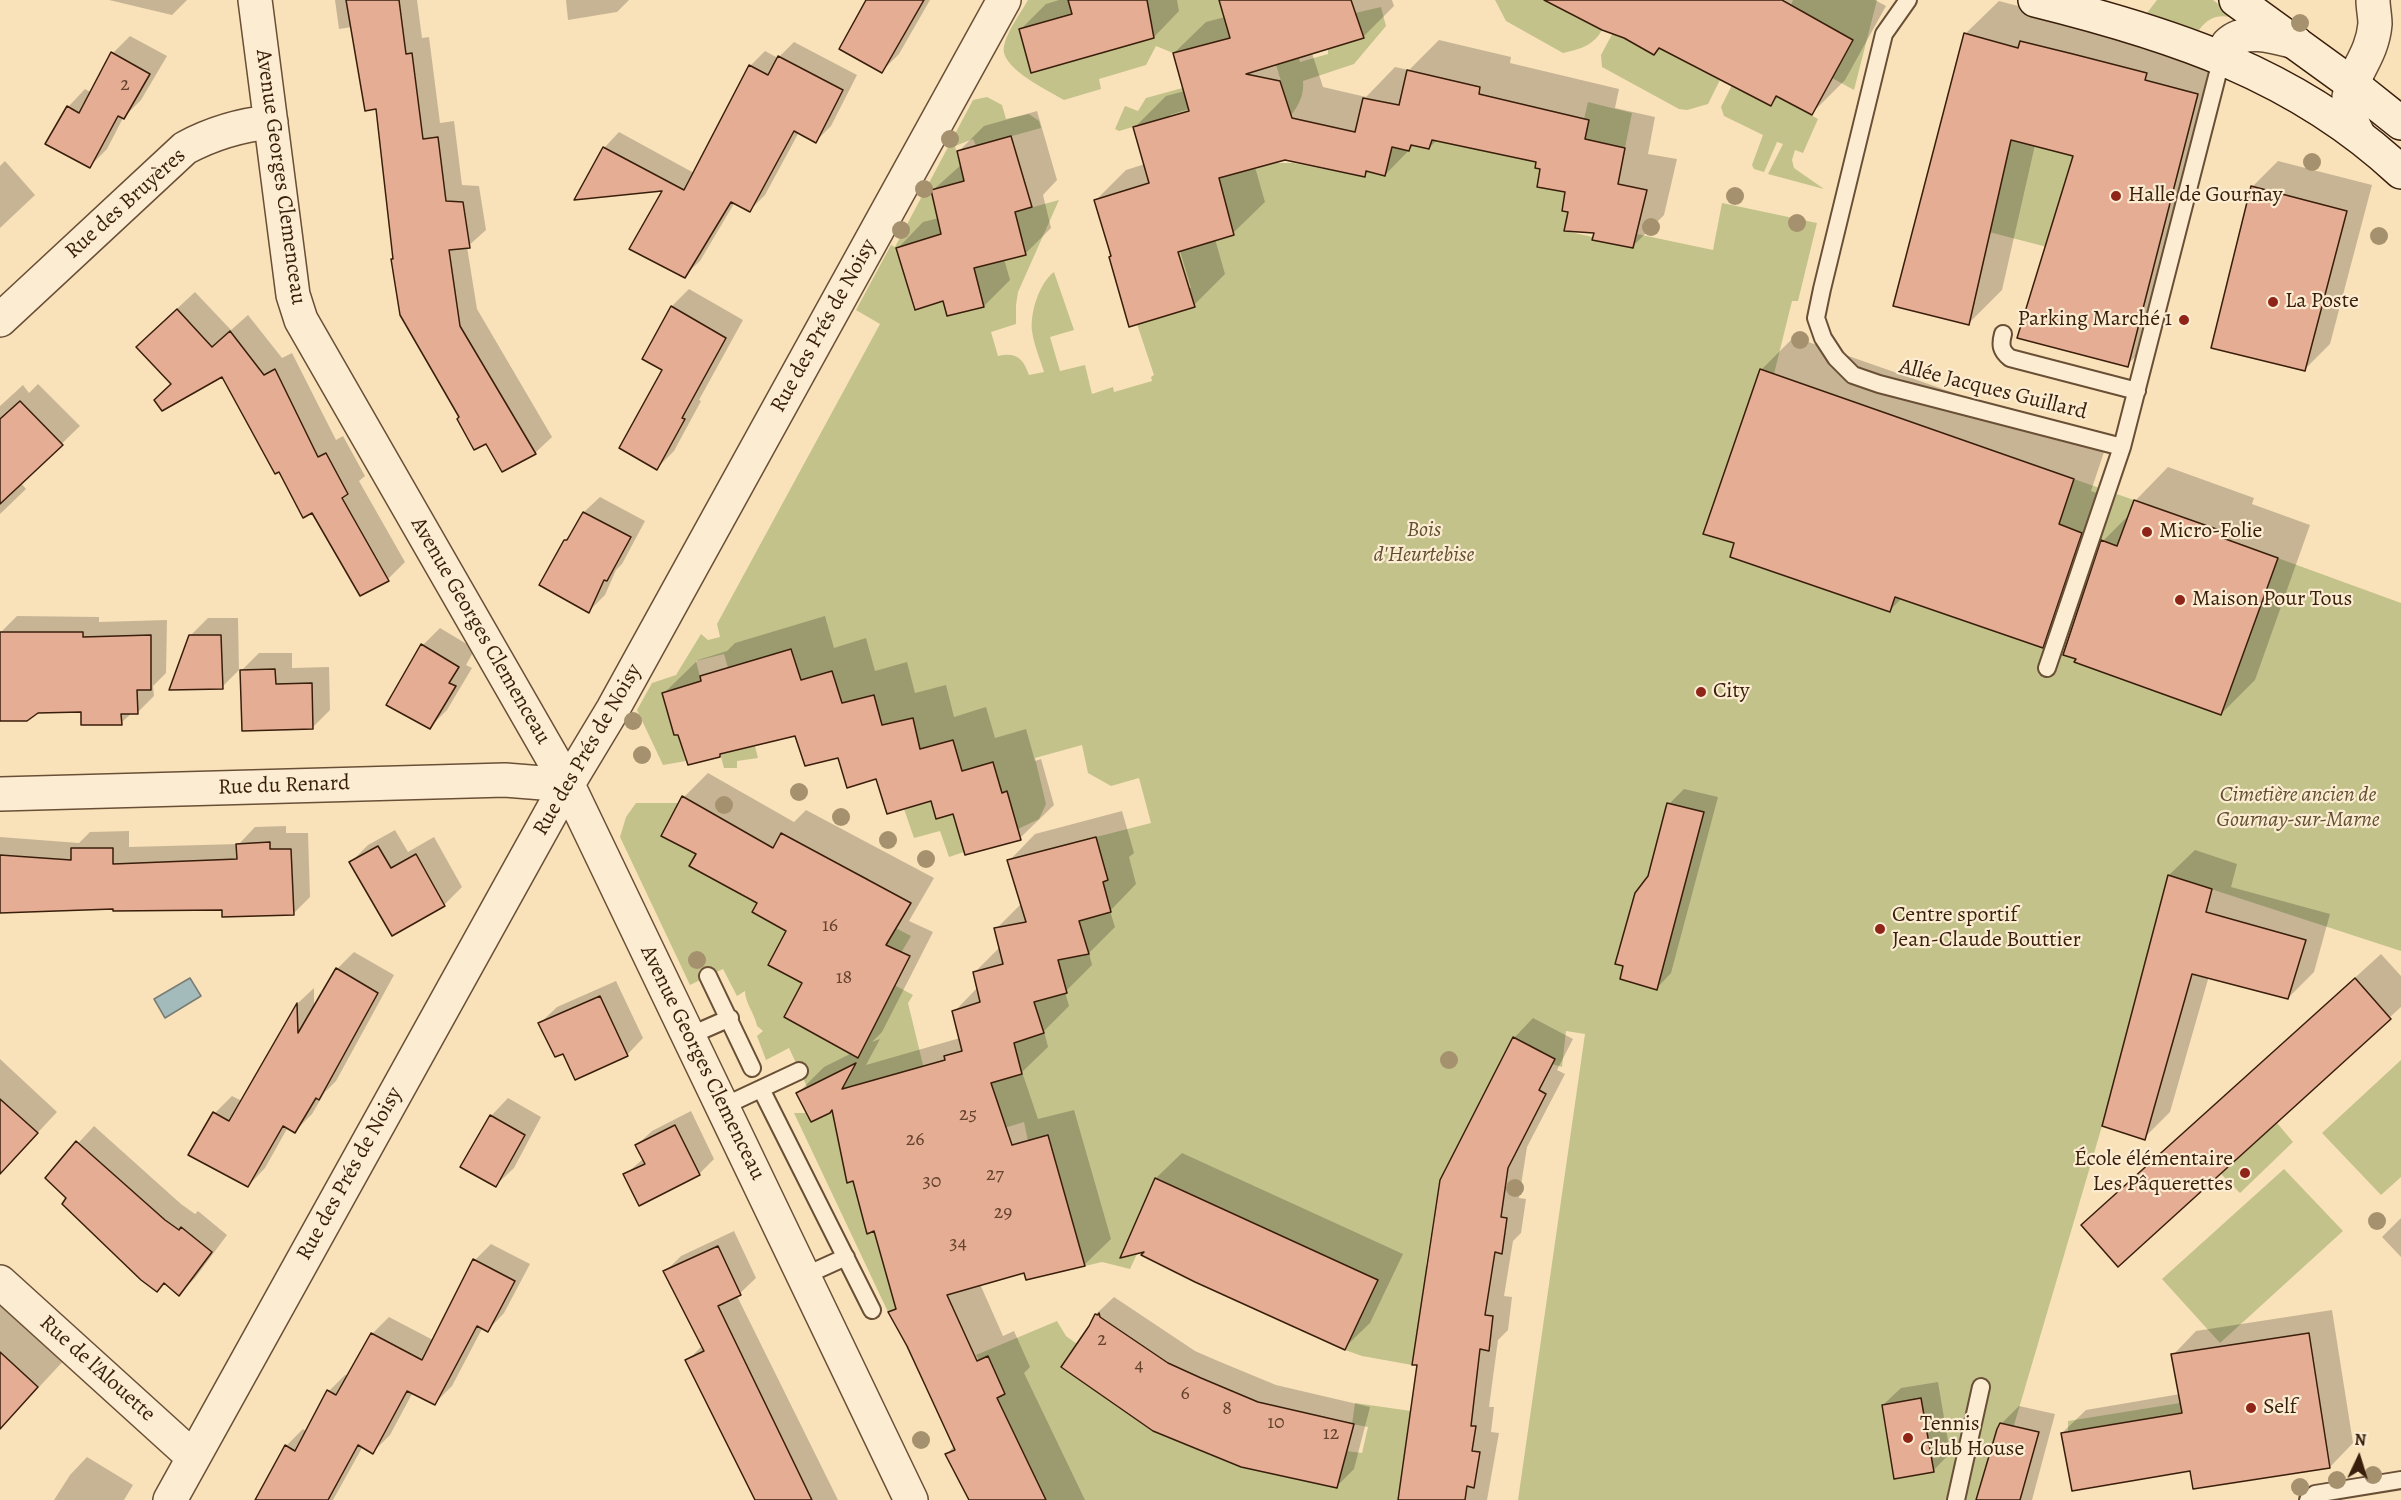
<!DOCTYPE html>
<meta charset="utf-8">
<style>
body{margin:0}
#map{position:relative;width:2401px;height:1500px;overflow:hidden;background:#f9e2b9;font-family:Alegreya,serif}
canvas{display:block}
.north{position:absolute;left:2329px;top:1428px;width:60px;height:60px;-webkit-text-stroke:4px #fbecd2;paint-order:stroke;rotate:4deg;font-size:16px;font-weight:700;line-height:24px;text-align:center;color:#391e0b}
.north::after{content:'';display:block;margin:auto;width:21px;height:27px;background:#391e0b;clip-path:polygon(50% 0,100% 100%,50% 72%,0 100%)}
</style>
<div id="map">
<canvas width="2401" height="1500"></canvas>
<div class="north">N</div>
</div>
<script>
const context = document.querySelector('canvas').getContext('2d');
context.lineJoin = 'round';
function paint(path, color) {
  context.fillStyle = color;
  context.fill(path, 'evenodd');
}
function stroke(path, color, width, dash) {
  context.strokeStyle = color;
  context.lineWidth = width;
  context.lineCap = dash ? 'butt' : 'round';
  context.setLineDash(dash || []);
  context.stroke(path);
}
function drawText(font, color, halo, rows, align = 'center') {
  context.font = font + ' Alegreya,serif';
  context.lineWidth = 4.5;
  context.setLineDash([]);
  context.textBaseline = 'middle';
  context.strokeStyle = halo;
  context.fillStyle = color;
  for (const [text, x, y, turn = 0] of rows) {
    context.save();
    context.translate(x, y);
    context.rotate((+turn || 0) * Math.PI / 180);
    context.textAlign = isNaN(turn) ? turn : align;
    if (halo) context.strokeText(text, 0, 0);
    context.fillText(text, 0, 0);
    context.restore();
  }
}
paint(new Path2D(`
 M1028 0H1068L1073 17 1056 18 1019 29 1032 73 1121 47 1147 0H1219L1224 17H1227L1232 39 1173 53 1156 46 1146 65 1099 79 1101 89 1064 100C1048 90 999 68 1004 46 1007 31 1020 14 1028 0Z
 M1495 0H1579L1571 14 1602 30C1593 46 1580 49 1563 53L1506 21Z
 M1793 0H1877L1854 90 1832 78 1853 40 1791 5Z
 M2157 0H2213L2238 19C2221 14 2210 15 2199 30L2147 13Z
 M1381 7 1386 26 1354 64 1303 81C1305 101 1292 114 1280 129L1267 101 1285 95 1269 41 1292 34 1300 62 1328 54V49L1363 38 1355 13Z
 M1617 25 1637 45 1654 55 1661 44 1700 52 1692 66 1720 80 1708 104 1687 110 1679 109 1602 67 1601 55Z
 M1736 77 1771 105 1776 96 1818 119 1803 153 1795 150 1792 160 1794 168 1824 189 1768 174 1783 144 1777 142 1764 172 1754 169 1752 165 1763 135 1724 116 1721 107Z
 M1186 87 1192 113 1170 116 1119 131 1115 129 1125 106 1138 111 1146 98Z
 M987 97 1002 105 1006 119 1029 114 1039 121 1041 128 976 146 973 139 955 146 964 181 931 190 941 235 896 248 914 310 943 301 947 316 984 307 974 268 991 264 989 255 1015 212 1059 200 1018 292 1016 305V324L991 332 998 356C1016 352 1023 358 1029 375L1044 372C1040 359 1034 345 1032 331 1030 313 1039 283 1054 272L1074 330 1050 337 1060 371 1085 365 1092 394 1113 387 1114 392 1152 381 1151 377 1154 375 1135 318 1195 307 1176 250 1234 234 1214 172 1245 171 1274 163H1293L1365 177 1366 171 1385 176 1392 147 1409 151 1411 145 1429 149 1437 121 1466 147 1504 155 1539 149 1535 167 1540 169 1537 187 1565 192 1562 211 1568 212 1565 231 1593 237 1592 240 1633 248 1637 234 1713 250 1722 203 1817 223 1798 301H1792L1774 374 2171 513 2222 531 2220 537 2401 603V951L2168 875 2102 1126 1992 1500H1518L1585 1034 1566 1031 1562 1067 1552 1064 1554 1059 1513 1037 1451 1159 1454 1183H1439L1426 1265 1457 1272 1412 1365 1362 1356 1345 1350 1362 1314 1372 1277 1157 1178 1130 1235 1143 1241 1130 1269 1102 1262 1085 1266 1049 1136 1028 1141 1024 1122 1001 1129 1002 1115 991 1083 1022 1074 1014 1043 1044 1033 1034 1002 1066 992 1058 960 1089 954 1079 921 1103 882 1108 880 1096 837 1151 823 1139 778 1111 786 1088 773 1082 745 1035 758 1046 804 1039 819 1018 829 1007 792 1002 793 993 762 962 771 953 740 920 749 912 718 882 725 873 695 842 703 832 671 801 680 791 649 728 668 724 654 696 661 701 681 663 693 674 735H678L686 761 663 765 637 710 652 683 676 675 701 634 708 640 720 637 717 624 880 324 856 310 891 245 895 247 973 100Z
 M1588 102 1632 113 1625 148 1585 139 1584 119Z
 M2008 139 2074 156 2051 248 1985 231 2003 175 2000 174Z
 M712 724 765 743 755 746 758 758 737 761V768H724Z
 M927 788 936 818 953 814 964 852 949 857 940 831 914 838 904 809Z
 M636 803H679L662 836 696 855 689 866 757 903 752 912 786 931 768 965 802 983 784 1017 856 1058 878 1018 844 1000 812 895 831 860 869 879 854 906 911 936 885 980 913 995 908 1003 932 1102 848 1182 864 1178 867 1233 883 1229 889 1285 912 1302 888 1312 794 1113H807L812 1122 821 1117 789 1048 766 1060 757 1036 763 1031 757 1026C755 1014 745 1003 745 991L737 996 723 969 690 985 620 837 626 817Z
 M2401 1060V1177L2381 1195 2322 1133Z
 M2277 1123 2293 1142 2240 1193 2221 1174Z
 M2284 1169 2343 1231 2220 1343 2162 1279Z
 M1057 1321 1066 1336 1077 1344 1062 1368 1151 1430 1230 1463 1337 1488 1347 1451 1362 1453 1368 1427 1352 1424 1355 1403 1411 1411 1398 1500H1046L1000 1403 975 1414 973 1410 1005 1394 988 1356 979 1360 976 1355Z
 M2180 1403 2181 1413 2068 1432V1421Z`), '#c3c28b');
const water = new Path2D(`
 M190 978 201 996 165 1018 154 999Z`);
paint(water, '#a3bbba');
stroke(water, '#797c74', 1.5);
paint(new Path2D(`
 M109 0H187L172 15Z
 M335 0H417L422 38 429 37 440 123 454 121 462 185 479 186 486 230 467 247 477 309 552 437 535 453 487 442 461 417 395 258 378 108 352 27 339 29Z
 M566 0H629L617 12 568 20Z
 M868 0H930L899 54 882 71Z
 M1059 0H1177L1179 11 1154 37 1020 30 1046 4Z
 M1220 0H1392L1394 6 1363 37 1312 53 1323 87 1366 97 1395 67 1409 70 1439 40 1511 57 1510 63 1619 89 1615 108 1655 117 1648 154 1677 159 1664 215 1633 246 1595 232 1570 211 1566 191 1538 161 1437 140 1429 148 1414 145 1385 175 1370 170 1365 175 1285 158 1255 167 1265 202 1233 233 1215 239 1225 274 1194 305 1113 256 1095 201 1126 170 1145 164 1135 127 1166 96 1185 91 1174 53 1206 22 1225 17ZM1195 107 1196 110 1170 118V115ZM1178 244 1191 288H1188L1175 245Z
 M1547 0H1875L1886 6 1845 80 1811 114 1779 96 1771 104 1660 47 1654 53 1625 36Z
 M1999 1 2230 61 2161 331 2127 365 2075 155 2035 145 2002 290 1969 323 1965 34Z
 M130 36 167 56 141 100 123 118 107 149 90 166 68 107 85 89 92 93 113 53Z
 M794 42 857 75 831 126 816 141 799 132 765 195 750 210 735 202 700 261 684 276 664 189 604 148 619 132 694 173 750 66 765 51 778 58Z
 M1037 111 1057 180 1043 195 1051 228 1025 254 1004 259 1010 280 984 306 948 314 944 300 898 248 923 222 939 218 932 191 962 164 958 152 984 126Z
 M5 161 35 195 0 228V166Z
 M2278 161 2372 185 2330 344 2304 370 2252 187Z
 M689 289 743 320 699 400 701 401 674 451 657 468 672 306Z
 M195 292 231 330 248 315 282 358 292 353 336 440 343 436 365 476 359 481 405 562 388 579 313 511 279 470 223 374 172 384 155 329Z
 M1794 337 2106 446 2091 491 2114 499 2099 545 2130 514 2135 501 2168 467 2254 498 2252 504 2310 525 2255 680 2221 714 2080 609 2042 646 1902 598 1890 610 1736 542 1761 370Z
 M38 384 80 426 21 483 26 489 0 514V406L23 385 29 393Z
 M600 497 645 521 622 564 616 570 605 595 589 611 565 540 572 533 584 512Z
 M17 616 99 617V622L167 620 166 673 153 686 154 696 138 712H133L121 723 82 710 0 708 1 632Z
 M825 616 834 648 866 638 875 671 907 662 915 693 946 685 954 717 986 707 995 738 1026 729 1035 761 1041 759 1054 805 1020 838 954 812 932 799 878 777 796 734 724 751 720 756 664 693 698 660 727 651 735 643Z
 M208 618H238L239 670 222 687 190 636Z
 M440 628 475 649 466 665 472 668 447 710 430 727 423 645Z
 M259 653H292V668L329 667 330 710 312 728 241 671Z
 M708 773 794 822 806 810 934 878 909 921 933 932 882 1032 872 1042 880 1039 866 1065 960 1038 954 1012 978 987 974 973 1000 947 996 929 1022 903 1009 861 1035 834 1122 811 1134 853 1129 857 1136 884 1110 911 1115 927 1089 953 1092 965 1065 992 1069 1006 1044 1031 1048 1047 1022 1072 1038 1119 1074 1110 1111 1239 1084 1265 1025 1271 980 1284 1003 1336 1014 1331 1030 1367 1024 1373 1085 1500H971L947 1454 954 1446 890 1313 897 1306 875 1230 833 1108 798 1093 824 1067 852 1053 804 982 788 930 760 902 698 854 663 835 684 797Z
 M1684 789 1718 797 1671 973 1657 988 1649 876 1669 804Z
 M286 826V833H308L310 897 293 914 224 909 115 907 0 911V837L79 843 90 832 129 831V847L239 844 255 827Z
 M395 830 408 852 434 837 462 887 445 904 392 934 351 862 368 845Z
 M2195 850 2237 864 2231 887 2330 914 2314 972 2288 998 2209 976 2170 1112 2144 1138 2169 875Z
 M354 952 394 975 336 1081 325 1092 312 1114 295 1131 288 1127 265 1168 248 1186 190 1154 215 1113 232 1096 242 1101 298 1003 314 988V1008L337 969Z
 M2381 954 2401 976V1007L2118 1265 2083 1225Z
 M616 981 643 1038 627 1055 564 1052 540 1023 557 1007Z
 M1533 1018 1573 1039 1557 1070 1565 1074 1527 1147 1519 1198 1526 1199 1521 1233 1513 1241 1504 1296 1512 1297 1508 1330 1498 1340 1489 1407H1494L1491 1432 1499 1433 1487 1500H1400L1514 1038Z
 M0 1059 57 1112 0 1173Z
 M508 1098 541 1117 514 1168 496 1185 462 1167 491 1116Z
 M691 1111 714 1159 699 1174 625 1175 644 1158 637 1145 652 1131Z
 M94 1126 181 1204 195 1214 198 1211 227 1235 195 1278 179 1294 47 1177Z
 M1182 1153 1403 1254 1370 1323 1344 1348 1148 1249 1122 1256 1156 1178Z
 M2401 1218V1257L2382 1237Z
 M734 1231 756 1278 737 1296 838 1500H757L687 1361 702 1346 665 1272 681 1256Z
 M491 1244 530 1264 504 1313 488 1330 483 1327 452 1386 435 1403 413 1392 390 1435 373 1452 363 1446 333 1500H291L286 1446 303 1429 307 1432 329 1391 345 1375 348 1376 372 1334 389 1317 433 1340 475 1260Z
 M0 1294 68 1356 0 1429Z
 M1114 1297 1195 1351 1218 1361 1276 1385 1370 1407 1354 1469 1336 1487 1091 1327 1096 1314Z
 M2332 1310 2353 1443 2330 1467 2191 1470 2062 1433 2086 1410 2180 1394 2173 1355 2196 1331Z
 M1938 1382 1950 1453 1933 1471 1883 1405 1901 1388Z
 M2019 1406 2055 1414 2032 1500H1978L2002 1423Z
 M87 1457 133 1485 124 1500H54L70 1475Z`), '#0003');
const building = new Path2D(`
 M346 0H399L406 54 412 53 423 139 438 137 446 201 463 202 470 248 449 250 460 326 536 454 502 472 486 444 474 450 457 419 459 417 400 315 391 259H393L376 109 365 111Z
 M866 0H924L882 73 839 49Z
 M1068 0H1147L1154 38 1031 73 1019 29 1072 14Z
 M1219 0H1351L1364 38 1246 74 1280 81 1292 118 1355 132 1363 98 1399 105 1407 70 1480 87 1479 94 1589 120 1585 139 1625 148 1618 184 1647 190 1633 248 1592 240 1594 233 1564 231 1568 212 1562 211 1565 192 1537 187 1540 169 1535 168 1536 162 1432 140 1429 149 1411 145 1409 151 1392 147 1385 176 1366 171 1365 177 1285 160 1219 178 1234 235 1178 252 1195 307 1129 327 1109 257 1111 256 1094 200 1149 183 1133 127 1189 111 1173 53 1230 38Z
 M1544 0H1782L1853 40 1812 115 1776 96 1771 106 1659 48 1654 55 1624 38 1602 30Z
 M1964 33 2018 48 2020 41 2073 54 2147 73 2145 80 2198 94 2128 367 2017 338 2073 156 2011 140 1969 325 1893 306Z
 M111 52 150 74 124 119 118 116 90 168 45 144 67 106 79 113Z
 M778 56 843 90 816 143 794 131 750 212 731 202 685 278 629 249 662 191 574 200 603 147 684 190 749 65 768 75Z
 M1011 136 1032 207 1015 212 1026 255 974 268 984 307 947 316 943 301 915 310 896 248 941 234 931 190 964 181 957 151Z
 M2251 186 2347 211 2305 371 2211 348Z
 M671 306 726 338 682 418 685 419 657 470 619 448 662 370 642 359Z
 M177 309 212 347 230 331 264 375 275 369 318 457 326 453 348 494 342 498 389 581 360 596 312 513 303 518 279 472 275 474 222 377 162 411 154 400 171 384 136 347Z
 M1760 369 2074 479 2059 524 2082 533 2043 648 1895 597 1890 612 1730 557 1734 543 1703 534Z
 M20 401 63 445 0 504V419Z
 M2134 500 2222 531 2220 537 2278 558 2221 715 2074 662 2076 659 2063 655 2101 540 2117 546Z
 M583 512 631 537 607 581 604 580 589 613 539 585 564 540H567Z
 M0 632H83V637L151 635V690H137L138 714H121L122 725H81V712L38 713 27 721H0Z
 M189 635H221L223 689 169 690Z
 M421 644 459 667 449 683 456 686 430 729 386 705Z
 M791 649 801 680 832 671 842 703 874 695 882 725 913 718 920 749 953 740 962 771 993 762 1002 793 1007 791 1021 840 965 855 953 814 936 819 931 801 887 814 876 779 847 788 838 758 805 766 795 736 720 754V757L688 765 678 735H674L662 693 701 681 700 676Z
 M275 669 276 684 312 683 313 729 242 731 240 670Z
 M682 796 773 848 781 833 911 903 886 945 910 956 858 1058 784 1017 802 983 768 965 786 931 752 912 757 903 689 866 696 854 661 836Z
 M1667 803 1704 812 1657 990 1620 979 1623 966 1615 964 1635 893 1648 876Z
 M1096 837 1108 880 1103 882 1111 912 1079 921 1089 954 1058 960 1067 993 1034 1002 1044 1033 1014 1043 1022 1074 991 1083 1012 1145 1048 1135 1085 1266 1026 1280 1024 1273 947 1295 977 1361 988 1356 1005 1394 997 1398 1046 1500H969L945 1454 955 1450 907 1346 888 1312 896 1309 874 1231 867 1234 853 1181 847 1183 832 1110 830 1113 811 1122 796 1093 856 1063 842 1089 945 1060 944 1056 962 1051 952 1011 980 1002 973 972 1003 964 994 928 1026 922 1007 860Z
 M270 842V849H291L294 915 222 917V910L113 911V909L0 913V855L71 860V848H113V864L237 859 236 844Z
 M378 846 391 868 416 854 445 906 392 936 349 862Z
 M2168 875 2212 889 2206 912 2306 940 2288 999 2192 974 2145 1140 2102 1126Z
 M336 968 378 993 319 1100 316 1098 295 1133 283 1126 248 1187 188 1155 213 1112 229 1121 297 1003 298 1033Z
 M2355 978 2391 1019 2118 1267 2081 1225Z
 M600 996 628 1056 575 1080 563 1054 555 1057 538 1023Z
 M1513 1037 1555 1059 1539 1090 1546 1094 1508 1168 1501 1217 1507 1218 1502 1254 1495 1252 1485 1315 1493 1316 1489 1351 1480 1349 1471 1426H1476L1472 1451 1480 1452 1474 1488 1467 1486 1465 1500H1398L1417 1365H1412L1440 1180Z
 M0 1099 38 1133 0 1174Z
 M490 1115 525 1135 496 1187 460 1167Z
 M675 1125 700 1175 639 1206 623 1174 645 1164 635 1145Z
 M76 1141 165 1220 179 1230 181 1227 212 1252 179 1296 164 1283 157 1292 141 1280 62 1204 66 1198 45 1178Z
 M1155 1178 1378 1280 1345 1350 1195 1282 1141 1255 1144 1252 1120 1258Z
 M718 1246 741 1295 718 1306 812 1500H755L685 1360 704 1351 663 1271Z
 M473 1259 515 1281 488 1332 477 1326 435 1405 407 1391 373 1454 358 1445 328 1500H255L285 1445 295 1451 327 1390 336 1395 371 1333 422 1360Z
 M1099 1313 1100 1317 1168 1363 1201 1378 1258 1402 1354 1424 1337 1488 1241 1467 1153 1431 1061 1367 1089 1326 1095 1314 1098 1315Z
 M2309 1333 2330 1468 2193 1489 2190 1471 2072 1491 2061 1433 2182 1413 2171 1354Z
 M0 1352 38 1387 0 1429Z
 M1921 1398 1934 1472 1894 1479 1882 1405Z
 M2000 1423 2039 1432 2020 1500H1976L1997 1429Z`);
paint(building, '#e5ad93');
stroke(building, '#391e0b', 1.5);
const lane = new Path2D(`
 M1908 0 1884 34 1822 289 1816 318 1823 338 1836 358 1853 375 1879 384 2122 447
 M2003 334C2000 345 2001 351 2010 358L2137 391
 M2047 668 2122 447 2222 57
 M708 976 752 1068
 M689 1036 730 1018
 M761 1089 872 1310
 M722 1107 799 1071
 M804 1276 846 1257
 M1956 1500 1981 1387
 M2308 1500 2315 1494 2401 1480`);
const street = new Path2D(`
 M255 0 293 295 301 320 568 785 911 1500
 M2222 57C2224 53 2226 47 2228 44 2245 27 2276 37 2295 42
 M2359 136C2330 85 2371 71 2375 24 2375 16 2373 8 2373 0
 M0 320 185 148C213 133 240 125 271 122
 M0 794 505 780 568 785
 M0 1282 193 1457
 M170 1500 557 802 613 709 1004 0`);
const secondary = new Path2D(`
 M2035 0C2172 34 2296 74 2401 172
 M2236 0 2352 84 2401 123`);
stroke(lane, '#694f36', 20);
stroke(street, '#694f36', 36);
stroke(secondary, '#391e0b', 36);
stroke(lane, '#fbecd2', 16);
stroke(street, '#fbecd2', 33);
stroke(secondary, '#fbecd2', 33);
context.fillStyle = '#a6916e';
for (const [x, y] of [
 [2300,23],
 [950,139],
 [2312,162],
 [924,189],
 [1735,196],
 [1797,223],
 [1651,227],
 [901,230],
 [2379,236],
 [1800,340],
 [633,721],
 [642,755],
 [799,792],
 [724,805],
 [841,817],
 [888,840],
 [926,859],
 [697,960],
 [1449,1060],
 [1515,1188],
 [2377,1221],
 [921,1440],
 [2373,1475],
 [2337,1480],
 [2300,1487]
]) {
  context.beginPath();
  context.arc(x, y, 9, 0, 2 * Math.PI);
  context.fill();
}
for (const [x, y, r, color] of [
 [2116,196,6,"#8f2418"],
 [2273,302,6,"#8f2418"],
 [2184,320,6,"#8f2418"],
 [2147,532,6,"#8f2418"],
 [2180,600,6,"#8f2418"],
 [1701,692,6,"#8f2418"],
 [1880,929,6,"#8f2418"],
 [2245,1173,6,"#8f2418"],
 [2251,1408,6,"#8f2418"],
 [1908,1438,6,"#8f2418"]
]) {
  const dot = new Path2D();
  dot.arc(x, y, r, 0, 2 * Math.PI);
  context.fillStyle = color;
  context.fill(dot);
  stroke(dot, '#fbecd2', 2);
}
drawText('20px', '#64422d', null, [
 ["2",125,85],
 ["16",830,926],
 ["18",844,978],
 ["25",968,1115],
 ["26",915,1140],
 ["27",995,1175],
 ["30",932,1182],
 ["29",1003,1213],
 ["34",958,1244],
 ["2",1102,1340],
 ["4",1139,1366],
 ["6",1185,1394],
 ["8",1227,1409],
 ["10",1276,1423],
 ["12",1331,1434]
]);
drawText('22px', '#391e0b', '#fbecd2', [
 ["Avenue Georges Clemenceau",280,177,82],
 ["Rue des Bruyères",126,204,-42],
 ["Rue des Prés de Noisy",824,326,-61],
 ["Allée Jacques Guillard",1993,390,14],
 ["Avenue Georges Clemenceau",480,631,60],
 ["Rue des Prés de Noisy",588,750,-60],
 ["Rue du Renard",284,786,-2],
 ["Avenue Georges Clemenceau",702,1063,64],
 ["Rue des Prés de Noisy",350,1174,-61],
 ["Rue de l'Alouette",97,1369,42]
]);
drawText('22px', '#391e0b', '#fbecd2', [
 ["Halle de Gournay",2128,196],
 ["La Poste",2285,302],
 ["Parking Marché 1",2172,320,"right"],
 ["Micro-Folie",2159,532],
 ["Maison Pour Tous",2192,600],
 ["City",1713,692],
 ["Centre sportif",1892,916],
 ["Jean-Claude Bouttier",1892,941],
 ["École élémentaire",2233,1160,"right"],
 ["Les Pâquerettes",2233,1185,"right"],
 ["Self",2263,1408],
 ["Tennis",1920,1425],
 ["Club House",1920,1450]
], 'left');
drawText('italic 22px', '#624f31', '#fbecd2', [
 ["Bois",1424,531],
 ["d'Heurtebise",1424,556],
 ["Cimetière ancien de",2298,796],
 ["Gournay-sur-Marne",2298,821]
]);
</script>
